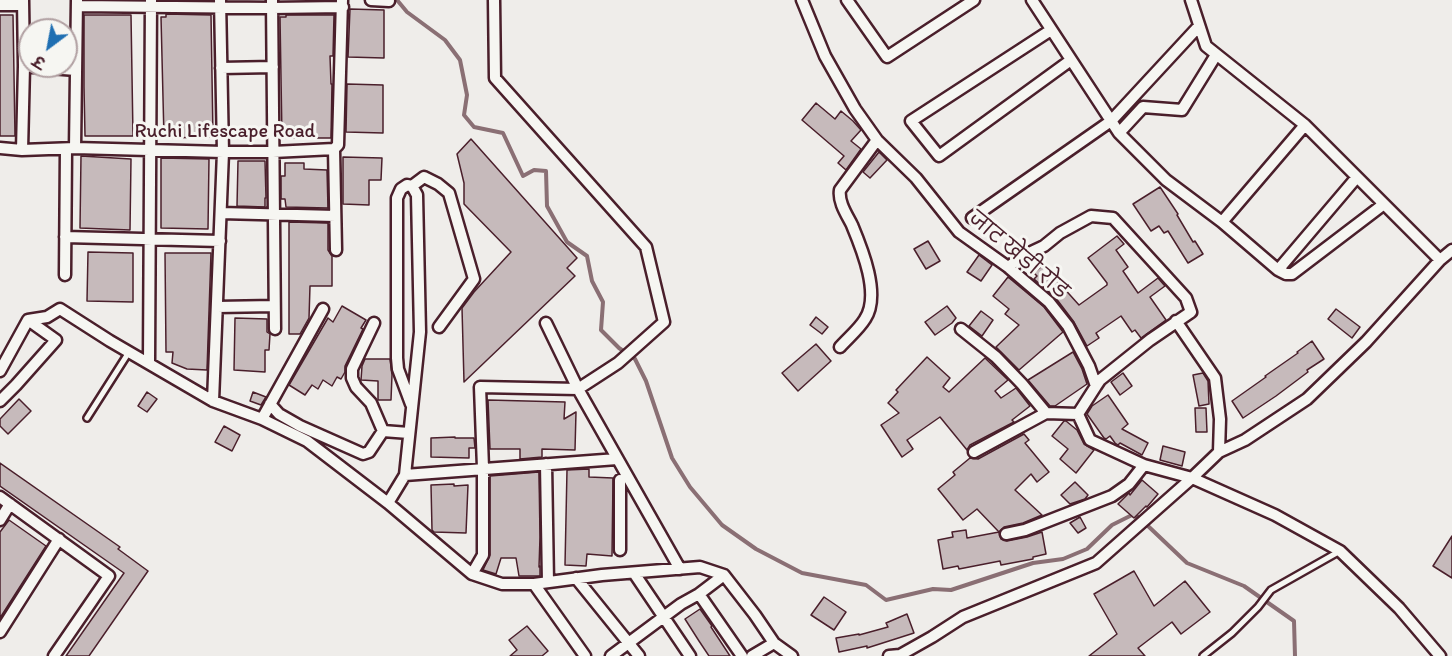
<!DOCTYPE html>
<meta charset="utf-8">
<style>
body{margin:0}
#map{position:relative;width:1452px;height:656px;overflow:hidden;background:#efedea;font-family:Itim,"Playpen Sans Deva",sans-serif}
canvas{display:block}
.north{position:absolute;left:18px;top:18px;width:60px;height:60px;box-sizing:border-box;background:#f6f6f2;border:2px solid #b1a0a2;border-radius:50%;rotate:212deg;font-size:16px;font-weight:700;line-height:24px;text-align:center;color:#4a1f2b}
.north::after{content:'';display:block;margin:auto;width:21px;height:27px;background:#1f6fb2;clip-path:polygon(50% 0,100% 100%,50% 72%,0 100%)}
</style>
<div id="map">
<canvas width="1452" height="656"></canvas>
<div class="north">उ</div>
</div>
<script>
const context = document.querySelector('canvas').getContext('2d');
context.lineJoin = 'round';
function stroke(path, color, width, dash) {
  context.strokeStyle = color;
  context.lineWidth = width;
  context.lineCap = dash ? 'butt' : 'round';
  context.setLineDash(dash || []);
  context.stroke(path);
}
function paint(path, color) {
  context.fillStyle = color;
  context.fill(path, 'evenodd');
}
function drawText(font, color, halo, rows, align = 'center') {
  context.font = font + ' Itim,"Playpen Sans Deva",sans-serif';
  context.lineWidth = 6;
  context.setLineDash([]);
  context.textBaseline = 'middle';
  context.strokeStyle = halo;
  context.fillStyle = color;
  for (const [text, x, y, turn = 0] of rows) {
    context.save();
    context.translate(x, y);
    context.rotate((+turn || 0) * Math.PI / 180);
    context.textAlign = isNaN(turn) ? turn : align;
    if (halo) context.strokeText(text, 0, 0);
    context.fillText(text, 0, 0);
    context.restore();
  }
}
stroke(new Path2D(`
 M397 0 407 12 445 40 460 60 467 95 464 115 474 127 503 133 523 176 534 170 546 171 547 206 567 242 587 256 592 281 603 302 601 330 619 348 635 359 646 381 672 458 690 487 722 525 756 549 802 573 866 585 886 600 933 589 951 590 1033 563 1063 559 1087 549 1112 525 1132 515 1141 518 1148 526 1187 563 1244 586 1294 621 1295 656`), '#8a6f74', 4);
const building = new Path2D(`
 M350 9 384 10V58L348 57Z
 M166 14 211 15 213 137 164 138 161 17H166Z
 M0 15H13L15 136H0Z
 M84 15H131L133 136H85L84 87Z
 M286 15H334L333 56H330L331 84H332L331 138H282L280 17H286Z
 M347 84 383 85V133L346 132Z
 M816 103 835 119 841 111 853 121 861 130 851 141 861 149 846 170 838 163 844 156 802 120Z
 M471 139 577 258 567 268 575 276 464 382 462 308 474 292 511 252 464 204V183L457 154Z
 M879 152 887 160 870 178 863 172Z
 M81 156 131 159 130 230 80 228Z
 M343 157 382 158 381 180H369V205L343 204Z
 M161 158 209 159 208 229 161 228Z
 M238 161H265L266 198H265V207L237 206Z
 M285 163H304V169L327 170 328 208 286 207 285 199H281V176H285Z
 M1160 187 1178 214 1177 215 1193 242 1195 241 1203 254 1188 263 1168 231 1164 233 1159 226 1151 231 1133 204Z
 M289 222 328 223V250L332 256V286H310L309 318 300 334H289Z
 M1117 236 1124 244 1116 250 1128 267 1123 271 1138 293 1158 278 1165 286 1150 297 1166 320 1141 338 1135 330 1132 332 1121 316 1096 333 1099 338 1087 346 1074 322 1055 297 1034 279 1037 276 1034 273 1043 265 1079 305 1107 285V283L1088 258Z
 M928 241 940 261 926 269 914 249Z
 M88 252 133 253V302L87 301Z
 M165 253H211L207 370 187 369 172 363 173 352H166Z
 M979 255 992 265 981 281 967 272Z
 M1008 277 1044 307 1063 332 1019 370 996 347 1019 325 1005 314 1009 309 993 296Z
 M342 306 366 320 361 328 363 329 345 366V372L341 379 337 377 332 386 323 380 318 389 312 385 305 395 289 385 328 318 333 322Z
 M947 306 956 318 952 323 935 335 925 322Z
 M1336 309 1360 327 1352 338 1328 319Z
 M981 311 993 320 982 336 969 326Z
 M816 317 828 327 822 334 810 325Z
 M235 318 267 319V332L270 334 269 350H265V372L234 370Z
 M1312 341 1324 359 1307 370 1308 372 1276 396 1243 418 1232 401 1266 377 1265 376 1298 353 1297 352Z
 M816 344 831 361 798 391 782 373Z
 M1073 352 1082 369 1087 384 1055 406H1050L1028 380Z
 M927 357 950 378 943 387 949 392 985 358 1008 380 995 391 1001 398 1016 388 1030 406 1012 420 1014 422 970 445 967 450 940 417 907 440 913 449 902 457 881 425 899 413 888 403 898 392 896 390Z
 M365 359H390L392 375 391 400H378V381L361 380 362 366Z
 M1123 373 1132 386 1120 395 1111 382Z
 M1203 373 1208 381 1209 404 1199 406 1193 375Z
 M147 392 157 399 147 412 138 406Z
 M253 392 266 397 261 405 250 401Z
 M1108 395 1128 424 1122 429 1148 443 1142 455 1120 443 1118 445 1115 443 1110 436 1106 439 1104 438 1087 414 1092 406Z
 M19 399 31 411 8 434 0 426V419Z
 M488 400 565 402 564 419 576 412 575 450 542 449V457L520 459V449H490Z
 M1195 408H1206L1207 432H1196Z
 M1064 421H1066L1077 430 1084 444 1094 450 1076 473 1060 459 1068 449 1052 436Z
 M224 426 240 435 232 451 215 442Z
 M1024 434 1029 440 1025 443 1049 472 1037 482 1031 474 1015 490 1042 515 1023 523 1004 527 999 532 977 509 963 520 938 489 955 475 953 472 970 458 978 459Z
 M455 437V438H474L475 448H469V458L431 457V438Z
 M1163 446 1185 452 1182 466 1160 460Z
 M0 463 120 547 118 549 148 571 89 656H66L124 573 0 486Z
 M589 469V477L613 478 612 556 587 554 586 566 565 565 567 470Z
 M539 472 540 537 539 567 540 566V576H519L516 558H501L496 574 483 570 490 555V476Z
 M1142 480 1158 494 1147 507 1146 506 1134 518 1118 504 1129 493 1130 495Z
 M1075 482 1088 495 1085 499 1070 504 1061 495Z
 M454 484V486L468 485 466 533 434 532 432 530 431 485Z
 M1080 517 1086 528 1078 533 1070 523Z
 M9 520 46 546 0 618V532Z
 M966 530 967 538 999 532 1001 539 1007 541 1027 537 1042 532 1046 554 1033 557V559L1001 565 1000 561 959 569 958 566 943 569 938 540 953 537 952 532Z
 M1452 536V578L1433 566Z
 M1134 571 1154 606 1185 581 1210 612 1181 634 1172 622 1138 648 1145 656H1089L1117 634 1094 594Z
 M824 597 846 612 834 630 811 615Z
 M700 609 712 626 711 627 730 656H709L699 641 685 619Z
 M907 614 914 633 867 648V646L839 652 836 638 859 634V635L888 627 886 623Z
 M527 626 548 651 542 656H510L517 650 509 640Z`);
paint(building, '#c6babb');
stroke(building, '#4a1f2b', 1.5);
const lane = new Path2D(`
 M87 418 129 352
 M1203 656 1232 633 1258 607 1271 590 1340 551`);
const street = new Path2D(`
 M272 0 275 329
 M371 0 389 1
 M802 0 825 56 855 109 877 140 916 178 959 232 1008 267 1049 302 1068 326 1089 366 1096 386 1078 414 1090 440 1144 465 1192 478 1275 515 1340 551 1399 608 1440 656
 M847 0 887 57 974 0
 M1032 0 1119 133 1143 107 1182 110 1216 55
 M1191 0 1206 46 1305 125 1440 260
 M0 5H23
 M77 6 272 8 343 7
 M1051 30 911 121 939 156 1071 60
 M24 66 76 70
 M221 68 273 67
 M1119 133 1166 180 1222 222 1278 270 1286 274H1292L1384 204
 M0 148 22 150 75 148 223 152H273L334 149 338 145 342 0
 M75 148 77 0
 M334 149 336 250
 M22 150 24 66 23 0
 M221 213 335 216
 M972 218 1111 121 1199 26
 M1222 222 1305 125
 M65 237 220 241
 M1008 267 1025 255 1044 246 1060 233 1091 216 1113 218 1186 298 1191 312 1150 340 1100 380 1096 386
 M1278 270 1357 177
 M65 275 66 149
 M217 307 274 306
 M1176 321 1215 378 1220 419 1219 452
 M374 323 352 369V378L356 387 371 403 383 431
 M546 323 578 389 680 569
 M961 329 996 357 1022 384 1046 413
 M840 347C848 338 859 329 865 319 881 295 862 249 852 225 847 215 838 202 840 190L877 140
 M149 363 151 0
 M0 371 28 320 47 317 60 309 110 341 213 401 262 419 307 441 388 503 472 574 502 584H534L602 575 700 567 724 575 755 615 774 643 792 656
 M0 401 16 385 56 340 28 320
 M213 401 223 152 220 0
 M270 404 279 414 300 426 363 454 369 452 383 431 409 433
 M411 404 398 369 397 358V198L401 189 407 185 412 186
 M262 419 323 309
 M974 452 1046 413 1078 414
 M546 464 548 582
 M405 475 617 459
 M0 497 109 576 54 656
 M388 503 405 475 420 332 417 195 412 186 424 177 438 184 449 193 474 279 439 327
 M0 520 10 504
 M1006 534 1025 530 1112 496 1129 484 1144 465
 M620 550V480
 M634 573 690 656
 M472 574 483 555V468L480 387 578 389 618 363 664 322 646 247 495 78 494 0
 M576 578 639 656
 M534 584 585 656
 M699 594 724 575
 M0 632 59 539
 M611 656 681 604 699 594 742 656
 M752 656 774 643
 M889 656 900 655 932 637 963 617 1096 563 1192 478 1219 452 1245 440 1307 399 1366 342 1440 260 1452 250`);
stroke(lane, '#4a1f2b', 10);
stroke(street, '#4a1f2b', 15);
stroke(lane, '#f6f6f2', 5);
stroke(street, '#f6f6f2', 10);
drawText('20px', '#4a1f2b', '#f6f6f2', [
 ["Ruchi Lifescape Road",225,132],
 ["जाट खेड़ी रोड",1018,256,40]
]);
</script>
